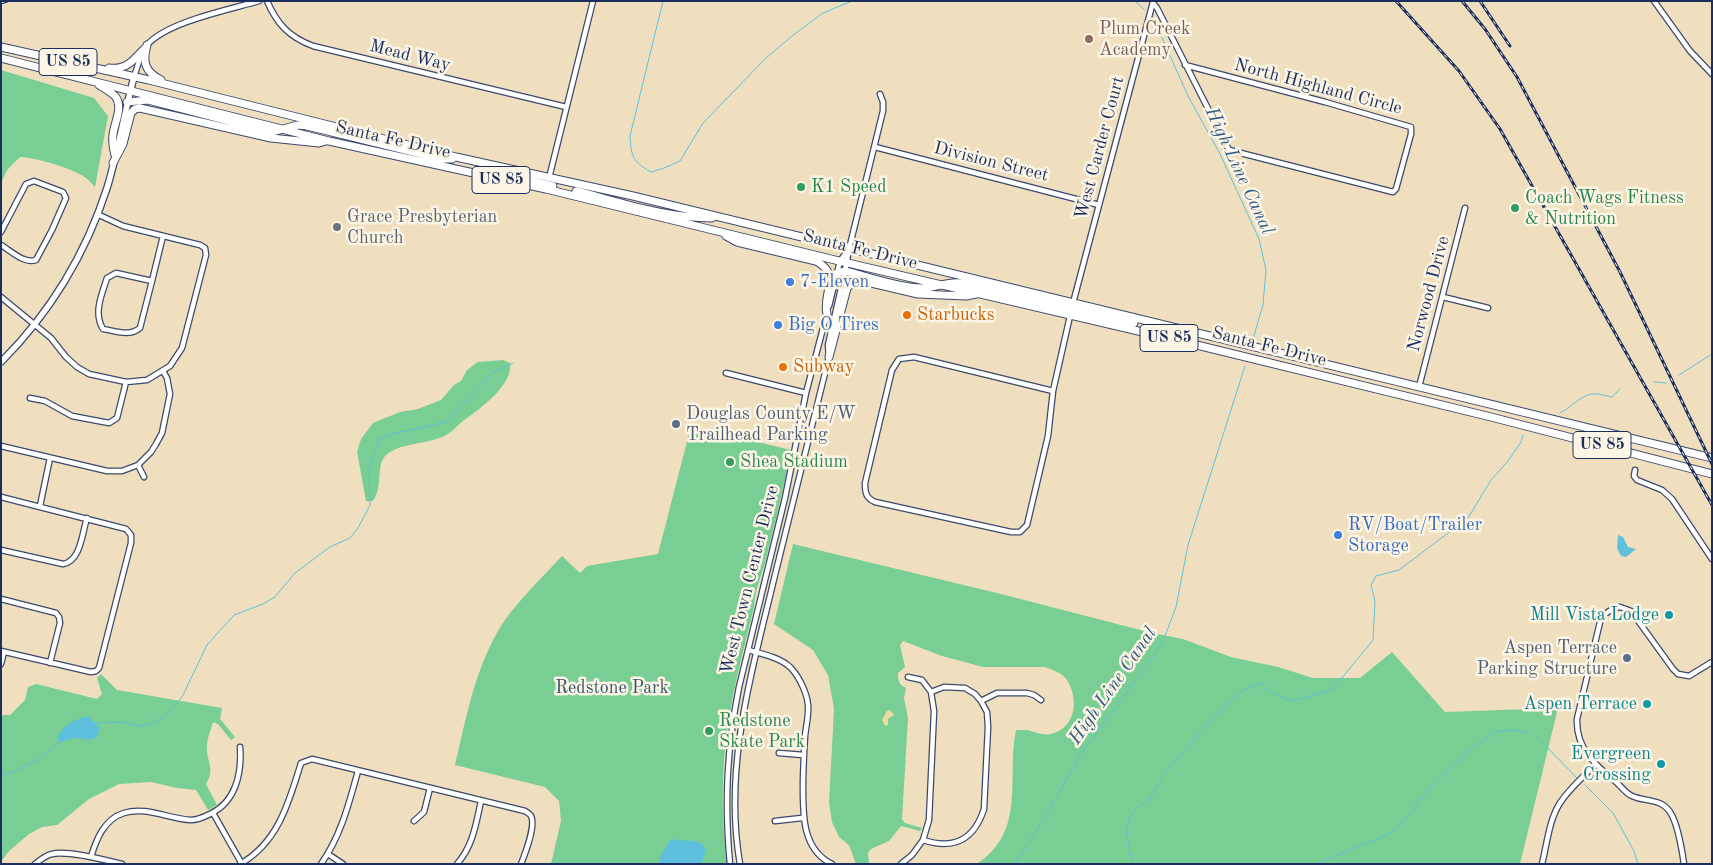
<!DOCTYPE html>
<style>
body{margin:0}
#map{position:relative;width:1713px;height:865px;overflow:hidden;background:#f0dfbe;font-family:"Old Standard TT",serif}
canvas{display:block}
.frame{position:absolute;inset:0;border:2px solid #1b2f5e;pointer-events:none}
</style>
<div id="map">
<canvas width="1713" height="865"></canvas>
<div class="frame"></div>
</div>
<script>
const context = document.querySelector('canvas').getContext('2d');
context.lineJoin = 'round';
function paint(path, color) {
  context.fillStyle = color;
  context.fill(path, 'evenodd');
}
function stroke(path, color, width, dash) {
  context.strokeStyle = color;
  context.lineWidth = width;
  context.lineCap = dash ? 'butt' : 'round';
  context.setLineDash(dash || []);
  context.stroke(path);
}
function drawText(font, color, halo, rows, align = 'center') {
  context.font = font + ' "Old Standard TT",serif';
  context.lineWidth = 5;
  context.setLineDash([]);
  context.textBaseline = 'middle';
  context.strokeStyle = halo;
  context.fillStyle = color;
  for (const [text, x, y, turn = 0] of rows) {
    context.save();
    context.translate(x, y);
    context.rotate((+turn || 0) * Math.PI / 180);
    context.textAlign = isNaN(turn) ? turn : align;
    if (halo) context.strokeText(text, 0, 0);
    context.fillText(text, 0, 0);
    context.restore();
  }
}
paint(new Path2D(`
 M1 70 94 98 108 116 95 187C92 184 89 180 86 178 73 168 37 158 20 157L7 170 1 183Z
 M503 360 510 363C514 385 478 410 463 421 456 427 450 434 442 437 425 444 405 443 390 452 373 462 385 484 373 501H366L357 452 361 439 373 423 400 412 418 409 441 400 454 385 461 381 467 370 478 362Z
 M691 426 791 450C784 487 775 523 766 559 762 575 755 589 754 607 745 644 735 681 729 719 721 767 721 816 727 864H551L561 821 559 801 545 787 455 765C466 719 474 673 498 631 513 605 541 579 562 556L580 573 587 566 658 554Z
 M793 544 1001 594 1152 633 1183 639 1231 657 1278 667 1313 678H1360L1392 652 1445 712 1558 708 1520 864H977C1027 830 1006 780 1016 730 1020 730 1024 730 1028 730 1035 732 1043 736 1051 734 1076 728 1079 699 1067 680 1062 673 1052 669 1044 667H983L942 656 903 641 900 645 905 667 898 673C898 681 899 685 906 688L904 698 908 718 902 819 905 823 922 828 920 831 901 826 889 841 871 849 868 853 869 864H856L849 845 839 837 832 822 829 803 834 709 828 675 813 650 774 624Z
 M101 674 117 690 222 708 220 719 235 737 231 740 218 724 213 722C211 730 207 738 207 746 206 762 216 768 206 784L217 805 208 810 196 790 177 788 151 782 119 784 89 799 57 825 42 827 29 834 8 852 1 862V715H10L25 700 28 687 36 684 97 699 102 694 97 678Z`), '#78ce93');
paint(new Path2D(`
 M890 710 894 715 888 719V725L885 726 882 720 887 711Z`), '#eeda9e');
paint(new Path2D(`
 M1618 535 1623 537 1628 547 1636 549 1626 557 1621 556 1617 548Z
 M88 716 100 728 97 737 89 740 75 738 60 742 57 738C62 726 75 719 88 716Z
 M671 839C688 843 716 835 701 864H659L661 855Z`), '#5ec0dc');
stroke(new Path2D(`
 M663 1 630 136C631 156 633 162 651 172L664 168 680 161 703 123 765 59 792 36 823 13 852 1
 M1135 1 1145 10
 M1154 20 1188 96 1220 154 1259 239 1266 270 1263 305 1253 339
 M1679 375 1712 354
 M1654 382 1666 383
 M1560 413C1571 408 1579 396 1592 394 1598 393 1606 396 1612 397L1620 389
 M95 723 123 722 139 726 152 724 169 713 182 697 207 645 234 615 263 604 275 597 295 573 330 547 350 538 358 528 370 505 369 468 379 440 391 434 426 427 447 421 492 373 513 363
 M1537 737 1577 778
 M1 774H9L39 759 60 741
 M1585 785 1613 813 1634 851 1638 864
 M1015 864 1048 812 1081 754 1152 658 1165 636 1176 607 1188 545 1245 366
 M1132 864 1126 830 1130 817 1135 809 1149 800 1166 772 1212 719 1241 692 1259 683 1274 694 1292 701 1332 690 1373 640 1375 601 1371 585 1376 576 1399 570 1468 518 1491 480 1508 461 1521 442 1523 435
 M1316 864 1389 834 1406 819 1428 789 1469 750 1497 731 1513 730 1528 732`), '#5ec0dc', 1);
const minor = new Path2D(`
 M267 1C277 24 289 37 313 46L566 107
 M1654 1 1690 51 1712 74
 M1153 3 1157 8 1229 150 1393 192 1396 189 1411 134V127L1325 102 1185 65
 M146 46C166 22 228 10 259 1
 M134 77 141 55
 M875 147 1099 205
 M549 178 593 1
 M1 232 26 184 34 181 63 192 66 198 52 230 36 260C24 264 11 251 1 245
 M116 273 152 281 140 328C129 337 116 331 103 329 93 313 102 294 107 278Z
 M152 281 163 236
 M1 297 51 338 66 357 77 367 89 374 126 382 147 380 170 366 182 348 206 255 205 248 200 245 123 226 97 214
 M1443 297 1488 308
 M1073 303 1153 2
 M829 306 840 261 848 250
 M726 373 806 393
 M1419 387 1465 208
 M1053 391 914 357 899 359 892 370 865 483C865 493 866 498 875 502L1011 532H1020L1027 525 1048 436 1053 391 1070 316
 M30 398 45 401 72 416 109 423 117 418 126 382
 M1 446 107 471H122L138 465 151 452 156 444 162 433 170 394 167 378 163 371
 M138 465 144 477
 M1635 470 1634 476 1637 480 1662 490 1672 499 1712 559
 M1 497 126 529 131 535V543L99 668 96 671 91 672 1 651
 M40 506 50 458
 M1 550 63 564C81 561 82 533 87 518
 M1 599 56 613 59 617 60 623 50 663
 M748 650C762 654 779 657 790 667 799 676 807 693 808 705 809 715 806 726 805 736 804 753 803 769 803 786 803 815 802 849 832 864
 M1 664 4 652
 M981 701 997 693H1027L1034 695 1041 700
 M779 753 803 755
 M213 813 242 864
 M414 821 424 812 430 788
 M775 821 802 818
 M923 840C954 850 974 840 984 809L988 727 987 712 981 701 975 694 965 688 944 687 931 692
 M328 854 343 864
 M91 857C96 840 104 819 124 813 146 806 169 819 191 820 198 820 204 817 210 814 236 802 242 773 240 747
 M35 864C40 860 46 855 52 854 68 850 105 860 122 864
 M240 864C278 843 289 802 301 763L312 759 525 811C527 812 531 815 531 816 536 825 525 854 521 864
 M321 864C341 836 349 803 358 771
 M457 864C473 846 476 824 481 801
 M730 864C724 801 727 748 739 687L785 498 806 393 827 313
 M740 864C723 767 752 672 774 579 792 505 810 431 829 357L828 345 845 271 849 249 883 111V102L880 94
 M901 864 912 855 923 840 929 820 934 711 931 692 922 680 908 677
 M1542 864C1547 844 1549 820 1560 803 1569 789 1583 777 1595 765
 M1684 864C1682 850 1678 824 1670 812 1661 798 1645 802 1632 796 1625 793 1621 786 1615 781 1594 764 1576 748 1577 719L1600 622 1605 614 1614 608 1620 607 1631 611 1673 669 1678 674 1689 676 1712 662`);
const major = new Path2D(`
 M1 362C50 313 86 253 107 188 118 152 124 114 134 77`);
const highway = new Path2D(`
 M147 45C142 62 145 72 161 80
 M1 47 149 80 456 157 633 196 1712 458
 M1 58 329 141 546 189 835 260 1164 337 1491 417 1712 474
 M109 68C126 70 133 61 144 49
 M99 85C104 88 111 92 115 96 124 107 114 123 113 135 112 142 113 148 115 155
 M127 102 148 100 272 132 298 125 307 126 442 159H452
 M113 163 123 144 131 113 135 109 140 108 271 138 319 143 326 141
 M519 183 523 180H527L553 186
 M576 191C620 202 667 218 712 218
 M726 236 737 242 816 261C842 275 822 293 827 314
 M837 273 845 271C870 277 897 287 923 288 938 288 946 281 961 283L1134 323
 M829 357 847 288 852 283 858 281 867 282 918 294 966 296 976 294`);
stroke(minor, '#3b496c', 7);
stroke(major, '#3b496c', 8);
stroke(highway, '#3b496c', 9);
stroke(minor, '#fff', 4.5);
stroke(major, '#fff', 5.5);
stroke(highway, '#fff', 7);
const rail = new Path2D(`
 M1396 1 1459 71 1500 129 1712 505
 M1462 1 1485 29 1517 77 1620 272 1712 464
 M1480 1 1510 46
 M1 3 7 1`);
stroke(rail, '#1b2f5e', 3);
stroke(rail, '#fcf5e5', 1, [4]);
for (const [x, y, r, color] of [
 [1089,39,5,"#8d6e63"],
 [801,187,5,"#2e9e5b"],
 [1515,208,5,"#2e9e5b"],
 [337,227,5,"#6b7280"],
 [790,282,5,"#3f7fe0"],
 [907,315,5,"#e8710a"],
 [778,325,5,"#3f7fe0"],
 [783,367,5,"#e8710a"],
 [676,424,5,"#5c6f8a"],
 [730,462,5,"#2e9e5b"],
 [1338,535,5,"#3f7fe0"],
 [1669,615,5,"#0f9aa8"],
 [1627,658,5,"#5c6f8a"],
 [1647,704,5,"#0f9aa8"],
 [709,731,5,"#2e9e5b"],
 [1661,764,5,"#0f9aa8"]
]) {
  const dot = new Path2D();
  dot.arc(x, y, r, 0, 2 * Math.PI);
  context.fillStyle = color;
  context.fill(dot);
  stroke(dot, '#fcf5e5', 2);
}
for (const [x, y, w] of [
 [68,62,58],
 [501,180,58],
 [1169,338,58],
 [1602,445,58]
]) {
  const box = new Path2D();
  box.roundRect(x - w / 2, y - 13.5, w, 27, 4);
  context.fillStyle = '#fcf5e5';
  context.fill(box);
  stroke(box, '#1b2f5e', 1);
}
drawText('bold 16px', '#1b2f5e', null, [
 ["US 85",68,62],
 ["US 85",501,180],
 ["US 85",1169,338],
 ["US 85",1602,445]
]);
drawText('18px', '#785e54', '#fcf5e5', [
 ["Plum Creek",1099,29],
 ["Academy",1099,50]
], 'left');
drawText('18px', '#1b2f5e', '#fcf5e5', [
 ["Mead Way",410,56,14],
 ["North Highland Circle",1318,87,15],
 ["Santa Fe Drive",393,140,13],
 ["West Carder Court",1100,148,-75],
 ["Division Street",991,162,14],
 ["Santa Fe Drive",860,250,14],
 ["Norwood Drive",1429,294,-75],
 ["Santa Fe Drive",1269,347,14],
 ["West Town Center Drive",750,580,-76]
]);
drawText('18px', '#27864d', '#fcf5e5', [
 ["K1 Speed",811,187],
 ["Coach Wags Fitness",1525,198],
 ["& Nutrition",1525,219],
 ["Shea Stadium",740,462],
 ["Redstone",719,721],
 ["Skate Park",719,742]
], 'left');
drawText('18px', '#5b616d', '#fcf5e5', [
 ["Grace Presbyterian",347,217],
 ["Church",347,238]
], 'left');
drawText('18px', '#366cbe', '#fcf5e5', [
 ["7-Eleven",800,282],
 ["Big O Tires",788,325],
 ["RV/Boat/Trailer",1348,525],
 ["Storage",1348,546]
], 'left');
drawText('18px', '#c56008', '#fcf5e5', [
 ["Starbucks",917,315],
 ["Subway",793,367]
], 'left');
drawText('18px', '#4e5e75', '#fcf5e5', [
 ["Douglas County E/W",686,414],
 ["Trailhead Parking",686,435],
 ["Aspen Terrace",1617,648,"right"],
 ["Parking Structure",1617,669,"right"]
], 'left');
drawText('18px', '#0d838f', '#fcf5e5', [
 ["Mill Vista Lodge",1659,615],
 ["Aspen Terrace",1637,704],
 ["Evergreen",1651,754],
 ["Crossing",1651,775]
], 'right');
drawText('18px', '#32576b', '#fcf5e5', [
 ["Redstone Park",612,688]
]);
drawText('italic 19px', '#2f5a84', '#fcf5e5', [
 ["High Line Canal",1239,171,65],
 ["High Line Canal",1113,686,-55]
]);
</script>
